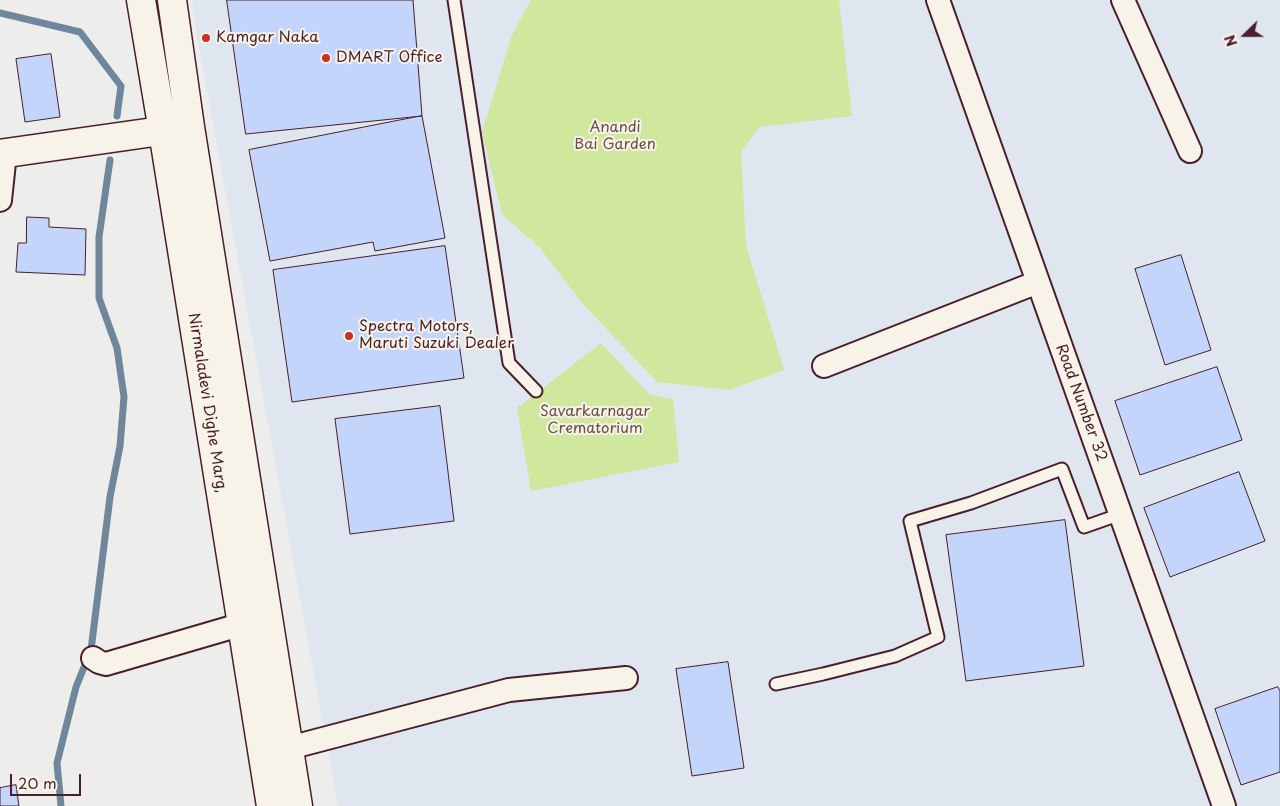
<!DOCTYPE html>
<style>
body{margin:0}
#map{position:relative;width:1280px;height:806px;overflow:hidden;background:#ededec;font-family:"Playpen Sans",sans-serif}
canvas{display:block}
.north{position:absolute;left:1220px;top:10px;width:50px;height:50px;-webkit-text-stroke:4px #f7f3e8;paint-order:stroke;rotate:248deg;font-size:14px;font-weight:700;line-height:20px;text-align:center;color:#4a1f2b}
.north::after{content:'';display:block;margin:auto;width:18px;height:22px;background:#4a1f2b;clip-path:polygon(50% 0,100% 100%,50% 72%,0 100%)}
.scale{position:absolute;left:10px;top:774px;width:71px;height:22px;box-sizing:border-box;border:2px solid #4a1f2b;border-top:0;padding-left:6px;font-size:15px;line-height:18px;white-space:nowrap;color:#4a1f2b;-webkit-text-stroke:4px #f7f3e8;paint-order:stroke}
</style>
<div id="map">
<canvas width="1280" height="806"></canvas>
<div class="north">N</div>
<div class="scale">20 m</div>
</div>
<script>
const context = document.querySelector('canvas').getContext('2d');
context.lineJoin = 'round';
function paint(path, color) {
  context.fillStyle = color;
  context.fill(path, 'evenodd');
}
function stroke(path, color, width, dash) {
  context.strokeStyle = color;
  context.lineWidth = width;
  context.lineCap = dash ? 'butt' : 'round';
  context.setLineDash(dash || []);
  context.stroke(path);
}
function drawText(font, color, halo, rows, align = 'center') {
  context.font = font + ' "Playpen Sans",sans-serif';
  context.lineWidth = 4;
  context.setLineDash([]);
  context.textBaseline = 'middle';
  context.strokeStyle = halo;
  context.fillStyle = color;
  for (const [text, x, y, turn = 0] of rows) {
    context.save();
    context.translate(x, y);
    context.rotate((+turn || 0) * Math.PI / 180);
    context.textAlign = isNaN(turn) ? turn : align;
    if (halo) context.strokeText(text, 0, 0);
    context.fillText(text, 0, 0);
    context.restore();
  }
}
paint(new Path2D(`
 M192 0H1280V806H338L196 31Z`), '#e0e6f0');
paint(new Path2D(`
 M531 0H839L852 116 759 127 741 152 746 245 784 370 729 390 657 382 581 302 540 248 502 214 482 132 512 35Z
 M601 343 650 395 673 399 679 462 531 491 517 408Z`), '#cfe89e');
stroke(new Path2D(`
 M0 13 80 32 121 86 117 116
 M61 806 57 763 76 687 91 650 110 497 120 446 124 397 117 348 99 298V237L110 160`), '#6f879c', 7);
const building = new Path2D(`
 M227 0H413L422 116 246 134Z
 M51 54 60 117 25 122 16 59Z
 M422 116 445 238 375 251 373 242 270 261 249 150Z
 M27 217 49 218V227L86 229 85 275 16 272 18 243H26Z
 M445 246 464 378 292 402 273 270Z
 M1181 255 1211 350 1165 365 1135 269Z
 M1217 367 1242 440 1140 475 1115 401Z
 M440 406 454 521 350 534 335 419Z
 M1239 472 1265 541 1170 577 1144 508Z
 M1065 520 1084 666 966 681 946 535Z
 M728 662 744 768 692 776 676 669Z
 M1278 687 1280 691V772L1241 785 1215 709Z
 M16 785 19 806H0V788Z`);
paint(building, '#c3d5fb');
stroke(building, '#4a1f2b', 1);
const lane = new Path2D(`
 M454 0 509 363 536 391
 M776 684 823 674 895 656 938 637 910 521 971 503 1062 469 1084 527 1121 514`);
const street = new Path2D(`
 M938 0 1224 806
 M1123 0 1190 151
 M0 200 5 153
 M824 366 1038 282
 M93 658 99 662 106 664 243 624
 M272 750 289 748 509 690 626 678`);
const secondary = new Path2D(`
 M141 0 163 131 271 806
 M172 0 190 127 298 806
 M0 154 182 128`);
stroke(lane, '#4a1f2b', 15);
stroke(street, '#4a1f2b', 26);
stroke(secondary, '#4a1f2b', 31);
stroke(lane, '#f7f3e8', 11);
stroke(street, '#f7f3e8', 22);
stroke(secondary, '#f7f3e8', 28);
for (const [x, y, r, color] of [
 [206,38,5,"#c8321e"],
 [326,58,5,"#c8321e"],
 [349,336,5,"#c8321e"]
]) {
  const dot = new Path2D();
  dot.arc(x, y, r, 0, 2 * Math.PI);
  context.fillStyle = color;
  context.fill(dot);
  stroke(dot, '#f7f3e8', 2);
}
drawText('15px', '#4a1f2b', '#f7f3e8', [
 ["Kamgar Naka",216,38],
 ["DMART Office",336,58],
 ["Spectra Motors,",359,327],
 ["Maruti Suzuki Dealer",359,344]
], 'left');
drawText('15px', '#6b5148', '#f7f3e8', [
 ["Anandi",615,128],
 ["Bai Garden",615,145],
 ["Savarkarnagar",595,412],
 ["Crematorium",595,429]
]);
drawText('15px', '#4a1f2b', '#f7f3e8', [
 ["Nirmaladevi Dighe Marg,",207,403,81],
 ["Road Number 32",1081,403,70]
]);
</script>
